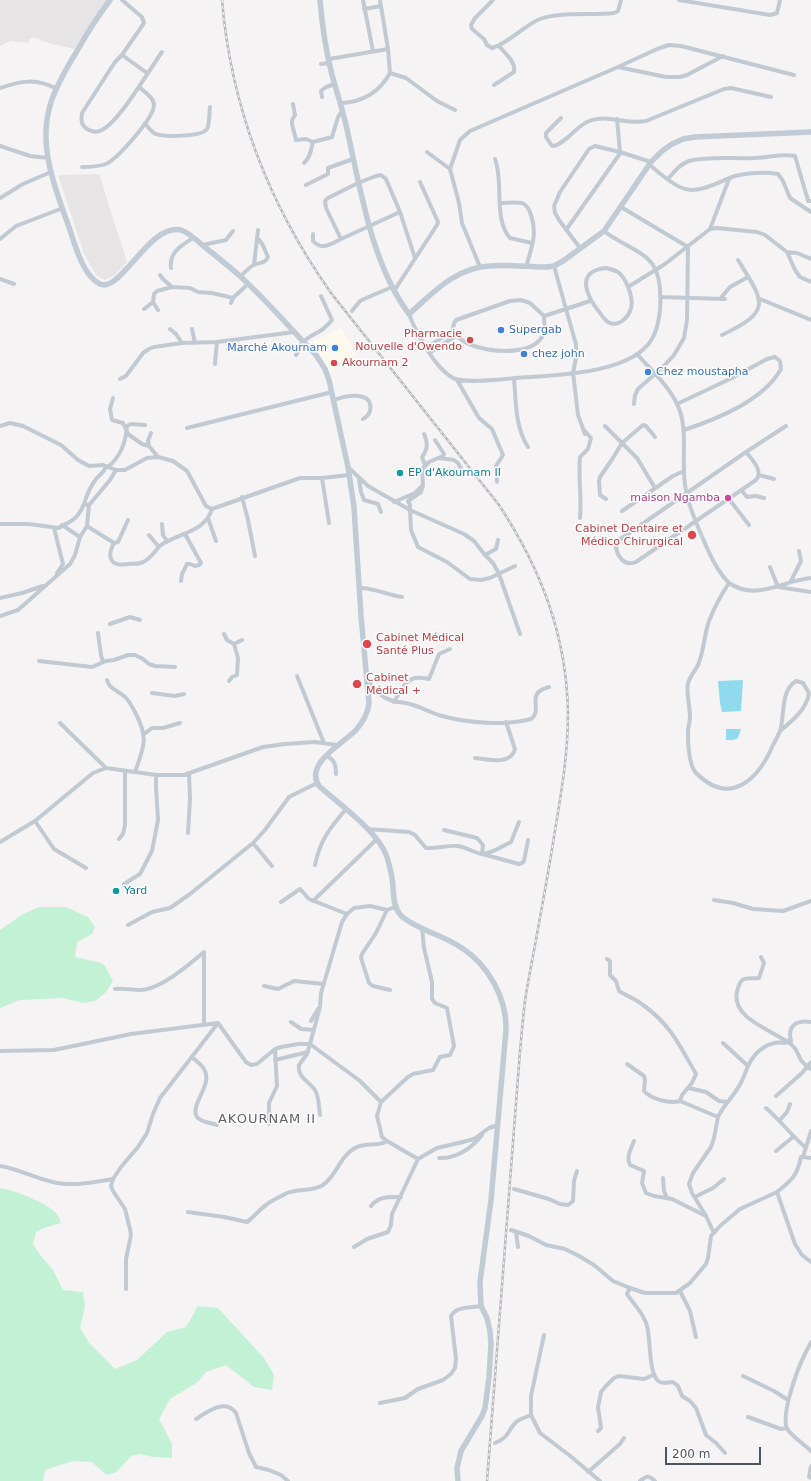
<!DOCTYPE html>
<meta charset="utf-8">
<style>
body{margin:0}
#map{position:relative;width:811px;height:1481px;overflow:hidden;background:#f5f3f3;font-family:"DejaVu Sans",sans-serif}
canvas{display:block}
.scale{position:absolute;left:665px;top:1447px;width:96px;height:18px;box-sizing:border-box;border:2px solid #4a5661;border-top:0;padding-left:5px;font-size:12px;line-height:14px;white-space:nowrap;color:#4a5661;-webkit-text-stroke:3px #fff;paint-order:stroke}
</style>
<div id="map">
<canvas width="811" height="1481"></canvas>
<div class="scale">200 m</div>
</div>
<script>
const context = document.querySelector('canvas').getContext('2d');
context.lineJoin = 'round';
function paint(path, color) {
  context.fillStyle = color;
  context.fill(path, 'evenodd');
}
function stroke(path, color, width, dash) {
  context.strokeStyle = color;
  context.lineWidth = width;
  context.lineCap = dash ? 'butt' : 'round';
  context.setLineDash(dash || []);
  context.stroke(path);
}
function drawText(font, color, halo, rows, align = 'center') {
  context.font = font + ' "DejaVu Sans",sans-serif';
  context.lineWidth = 3;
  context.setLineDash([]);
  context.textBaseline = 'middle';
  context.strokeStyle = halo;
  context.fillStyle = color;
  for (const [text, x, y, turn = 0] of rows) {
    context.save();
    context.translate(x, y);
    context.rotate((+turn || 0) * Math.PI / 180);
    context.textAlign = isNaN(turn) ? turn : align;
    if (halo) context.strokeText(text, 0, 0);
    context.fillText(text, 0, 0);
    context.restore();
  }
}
paint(new Path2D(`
 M341 328 357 354 329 371 313 341Z`), '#fdf9ef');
paint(new Path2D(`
 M0 0H107L75 49 44 42 37 38H30L28 43 11 41 0 46Z
 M99 174 127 262 115 275 105 280 96 275 84 254 58 175Z`), '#e6e4e5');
paint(new Path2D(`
 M39 907H66L88 917 95 927 92 934 77 942 75 957 101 963 105 966 113 981 106 992 95 1001 83 1003 63 998 20 1000 0 1008V930L23 914Z
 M0 1188C14 1190 45 1202 55 1212 58 1215 60 1220 61 1223L44 1228 36 1232 33 1244 41 1256 53 1270 63 1290 83 1292 85 1306 80 1328 89 1343 115 1369 137 1360 167 1332 186 1327 198 1306 218 1308 264 1358 274 1375 272 1390 254 1387 226 1365 206 1372 198 1382 170 1399 159 1419 172 1444V1458L153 1457 140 1454 131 1456 123 1465 115 1473 106 1475 92 1462 73 1461 45 1470 43 1481H0Z`), '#c3f1d5');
paint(new Path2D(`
 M743 680 741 711 722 712 720 703 718 681Z
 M726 729H741L738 738 734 740H726Z`), '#90daee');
stroke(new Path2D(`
 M122 0 142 17 144 23 122 55 115 62 82 113C81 120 81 125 87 129 92 132 97 133 102 130 120 121 149 70 162 52
 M363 0 373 51
 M493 0 475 18 471 25 472 29 484 39 487 45 492 48C508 44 523 26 540 19 561 11 592 16 614 13L618 11 621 0
 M679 0 770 15 777 13 780 0
 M364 9 381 6
 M122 55 147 73
 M329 59 388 49
 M321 64 330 63
 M618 67 666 77H680L687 75 723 56
 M390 73 406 78 437 101 455 110
 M494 85 514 72C516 62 505 53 499 46
 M0 88C21 81 35 78 55 88
 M322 97 321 91 326 87 335 84
 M341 103C363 102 379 93 390 73L388 49 380 0
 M293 104 295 115 292 120V124L296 140 306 139 313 142
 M561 118 546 133V137L552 146C562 147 577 126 587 122 607 113 625 125 646 121L724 89 731 88 771 97
 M617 119 620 152
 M145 123C148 127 151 132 156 134 164 137 202 137 207 129 210 123 209 113 210 107
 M0 146 30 156 48 158
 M427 152 450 169 459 203 462 223 480 267
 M495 159C504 182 493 219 510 238L532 243
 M304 163C311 157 311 149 313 142L332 137 338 117 343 110
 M650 165C659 173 670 183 682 188 698 195 720 181 735 176 749 173 765 172 778 174L783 181 790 198 811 212
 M82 167C90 167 98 167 106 164 117 159 154 118 154 105 154 97 144 92 139 87
 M450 169 460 140 470 131 618 67 657 49 669 45 681 46 794 75
 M668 179C674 172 680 164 689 161 708 156 734 159 755 158 767 158 783 153 795 156L807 197 808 201H811
 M306 185 328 174V168L353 159
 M0 198 23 184 51 172
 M500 203C507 203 516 202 522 203 527 205 528 208 530 212 538 234 532 246 526 267
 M621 207 688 247 687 320 684 338 674 355 663 367 638 389 635 395 634 404
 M400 212 341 239 326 208 325 201 328 198 358 183 376 176 381 175 386 179 400 212 415 258
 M710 229 729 179
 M566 230 621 152
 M313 234V241C322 251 331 244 341 239
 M0 239 16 226 63 208
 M203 245 226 240 233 231
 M580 248 559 220 555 213 554 206 560 192 589 149 595 146 620 152 651 162
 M787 252 797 253 811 259
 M254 265 258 230
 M554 266 566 309 590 301
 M171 268C169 252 182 245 193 238
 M606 268C610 269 614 270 618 272 626 278 634 298 631 308 630 313 626 318 622 321 618 324 612 325 608 322 605 320 602 316 600 313 587 297 574 271 606 268Z
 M160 275 163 279 172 287
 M240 276C245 273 249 267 254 265 260 262 265 264 268 257 265 251 263 242 257 238
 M0 279 14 284
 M628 287 665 264 710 229 717 228 757 232 765 235 787 252 795 270 800 277 811 282
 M394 291 437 225 438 222 420 182
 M660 297 725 299
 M720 299 730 287 748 277
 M760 299 811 320
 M521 300 530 303 544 316C544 323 546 329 543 335 529 366 436 347 456 320L510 301Z
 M153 302 158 310
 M231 303 233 298 248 284
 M144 309 153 302 154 294 157 291 172 287 190 288 198 292 212 293 233 298
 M352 311 360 301 364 299 392 287
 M409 314C416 333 435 368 453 378 463 384 503 379 516 378 553 375 631 375 652 339 657 330 659 320 660 310 661 296 661 277 653 265 643 250 618 243 604 231
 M544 316 566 309 576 344V358L573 373 575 389 578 415 585 434
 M170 329 176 334 182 343
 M192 329 195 343
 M722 335C773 311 764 302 738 260
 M426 348 454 330
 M429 353 457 335
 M637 354C650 369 669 386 677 404 687 424 683 448 684 470 684 496 693 515 703 539 710 555 717 571 729 583 721 595 714 608 709 621 704 635 704 651 698 665 695 671 689 677 688 684 686 692 690 707 690 717 690 722 688 727 688 732 688 742 689 765 696 773 730 807 758 780 773 745 775 741 778 736 780 731 785 716 780 691 796 681L803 683 809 693C807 709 792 721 780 731
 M296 355C299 352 298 348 301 344 306 338 313 335 320 331 325 328 328 324 332 320L321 296
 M215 364 217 342
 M514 378C516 401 515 427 528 447
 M120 379 126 376 143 353 149 349 154 347 182 343 217 342 294 332
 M457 380 479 418 492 429 503 455 496 466 497 482
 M113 398 110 409 112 420 123 423 128 434 142 444 149 446 158 457
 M334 400C342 397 354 394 363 397 373 400 373 414 363 419
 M677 404 732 378 767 359 775 357 780 361 781 369C763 401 717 419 684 430
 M0 426 10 423 23 426 61 445 78 460 89 466 103 465 116 470H125L147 458 158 457 173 461 187 471 206 506 212 509
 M605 426 637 458 655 488
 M187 428 332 392
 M424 434C428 443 428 449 422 457L425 465
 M435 440 444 454 443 456 438 458
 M149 446 148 441 151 433
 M746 452 622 538 616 544C616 556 624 567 636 562L756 480C764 471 752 460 746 452L786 426
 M108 467C120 457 126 442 127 426L131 424 145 425
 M348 467 368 486 410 510 411 530 418 547 447 562 470 579 481 580 490 578 515 566
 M463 472 458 463 454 460 438 458 429 462 422 469 423 486 421 492 408 501 410 505V510L464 534 474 541 485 555 493 563 499 574 520 634
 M759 475 774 479
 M322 478 329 523
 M359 479 361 492 364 500 378 504 381 512
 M741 490 747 497 756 496 764 498
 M242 497 248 520 255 556
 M606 499 600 495 599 481 600 477 613 458 622 443 643 425 646 426 655 437
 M729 499 749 525
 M394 502 415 493 422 486
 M84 504C87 494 90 487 96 479 100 474 105 472 106 466
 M622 511 673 476 684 471
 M208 518 216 541
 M580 518C582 498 578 478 580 457L588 449 591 438 584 430
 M0 524H29L59 528C62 525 64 525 68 523 76 519 81 512 84 504L89 505 110 480 116 470
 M162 524 163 535 167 541
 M62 525 80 537
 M87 526 114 543 118 542 128 520
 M54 528 63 564 57 573
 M149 535 153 540 159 547
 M114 543C106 558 111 567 128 564 133 563 138 565 143 562 151 559 155 550 161 545 179 533 205 532 212 509L300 478H322L349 475
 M485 555 496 549 498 540
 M770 567 778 587 811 592
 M181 581 182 574 187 564H190L195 566 199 565 201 563 185 534
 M791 581 801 561 799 551
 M729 583C757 602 783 580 811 578
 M360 588C375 588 387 595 402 597
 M0 598 22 593 43 586
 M0 616 18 610 70 564 75 555 80 537 87 526 89 505
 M110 624 130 617 140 620
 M98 633 101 655 103 662
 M224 634 227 640 234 644
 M39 661 92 667 106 661 114 660 128 655H135L143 659 149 664 155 666 175 667
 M297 676 324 743
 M367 679C372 686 376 693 384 697 395 704 400 701 410 704 421 707 431 713 442 716 468 723 505 726 531 719 544 710 524 693 549 687
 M107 680C109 689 119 691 125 697 129 700 132 707 135 712 149 739 144 746 135 772
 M229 681 232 677 237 675 238 658 234 644 242 640
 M152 693 175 696 184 694
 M394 702C399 694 405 680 415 678 420 677 424 678 429 679L439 654 450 649
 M60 723 106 768 156 775H184L263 747 285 744 315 742 337 745
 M144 734 152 728H163L180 723
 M326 756C335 759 336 766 336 774
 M475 758C486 759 511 766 515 749L506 722
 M35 821 54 849 86 868
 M367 829 409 832 415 835 426 848C437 849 447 845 458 846 466 847 474 853 482 854 491 854 503 846 511 842L519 822
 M444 830 477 838 483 845 482 854 519 864 522 863 524 861 528 840
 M188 833 190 799 189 773
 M119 839 123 834 125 825V771
 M0 842 35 821 93 773 106 768
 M253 843 272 866
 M315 865C320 840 330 828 346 809
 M124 884 140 874 152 851 158 820 156 788V775
 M714 900 733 903 753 909 783 911 811 901
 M313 901 377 839
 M281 902 300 889 309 899 347 914
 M387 910 376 933 362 954 361 958 369 983 373 986 390 990
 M128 925 152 912 170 908 190 894 253 843 265 830 289 797 317 783
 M761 957 764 963 759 978C745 979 741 975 737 992 731 1020 776 1031 792 1045 801 1053 796 1060 811 1069
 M607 959 610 961V975L616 981 619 991C627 996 636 999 643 1005 671 1025 680 1046 696 1074L692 1083 682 1095 680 1101 718 1117C723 1106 733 1097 739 1086 743 1080 745 1073 748 1066 755 1051 769 1040 785 1043L790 1039
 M264 986 278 989 294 981 324 984
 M115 989C124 988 132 990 140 990 160 990 190 964 204 952V1025
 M311 1021 318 1009
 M291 1022 301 1029 314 1030
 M218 1023 246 1062 251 1065 257 1064 275 1049 281 1047 298 1044H310L360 1081 381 1102 408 1077 413 1074 433 1070 440 1057 450 1055 454 1046 447 1008 435 1003 432 999V982L424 948 422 928
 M791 1041C787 1025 797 1020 811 1022
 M723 1043 748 1066
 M0 1051 54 1050 131 1034 218 1023
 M192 1057C196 1061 201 1064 204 1069 214 1084 189 1105 197 1117 200 1122 212 1123 217 1125
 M275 1060 308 1052
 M627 1064 644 1076 645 1080 644 1091C651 1099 669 1104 680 1101
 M689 1088 706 1092 719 1101 728 1102
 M776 1096 802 1073 811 1062
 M381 1102 377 1116 382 1137 387 1141 418 1159
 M766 1108C780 1120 791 1135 805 1147
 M320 1115C319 1108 319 1099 316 1092 312 1082 297 1079 299 1065L307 1054 310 1044 320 1007 321 993 342 922 347 914 354 908 370 906 387 910 395 907
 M780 1120 787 1112 790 1104
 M269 1124V1103L277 1086 275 1049
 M811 1131 803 1157H801C797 1176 792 1180 777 1192L795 1244 802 1255 811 1262
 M634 1141C631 1149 626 1157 630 1165L644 1171 642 1183 646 1193 654 1196 672 1199 706 1216
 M776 1151 793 1137
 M803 1157 811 1158
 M439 1158C456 1159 472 1148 482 1135
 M0 1166C20 1169 38 1180 57 1183 74 1186 95 1182 113 1179
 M663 1178 664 1191 667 1198
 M514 1189 549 1199 560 1204 568 1205 573 1201 574 1181 577 1171
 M695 1197 713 1188 724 1179
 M371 1206C379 1196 389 1197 401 1197
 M188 1212 224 1217 247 1222C254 1217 259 1210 266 1205 272 1200 280 1197 287 1193 299 1188 312 1192 323 1185 337 1175 340 1156 355 1148 368 1141 376 1148 387 1141
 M511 1230 529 1236 546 1245 565 1249 579 1256 594 1265 613 1281 630 1288 645 1293H676L690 1283 706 1264 708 1258 711 1236 721 1225 740 1209 777 1192
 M516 1232 518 1247
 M714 1233 706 1216 692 1193 689 1184 693 1173 711 1147 714 1138 718 1117
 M354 1247 367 1239 388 1232 391 1225 392 1214 418 1159 437 1148 463 1142 474 1139 489 1128 498 1125
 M630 1288 627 1294C634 1305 644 1313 647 1326 651 1338 648 1377 660 1382 664 1384 669 1382 673 1382L678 1386 682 1396 690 1401 696 1408 706 1435 716 1443 725 1453
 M126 1289V1259L131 1235 130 1229 125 1209 113 1191 111 1186 113 1179 121 1167 138 1147 147 1133 153 1114 160 1098 218 1023
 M680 1291 690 1311 696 1337
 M544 1335 531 1396V1415L540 1433 569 1455 600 1481
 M811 1342C809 1347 806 1351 804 1356 798 1368 779 1418 788 1430 794 1438 804 1444 811 1451
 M743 1376 774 1391 788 1400
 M380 1403 405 1398 418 1389 443 1380 451 1374 455 1368 456 1359 451 1316C457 1306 470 1308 481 1306
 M748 1417 781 1429 787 1428
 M196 1419C207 1412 225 1398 236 1413L249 1453 256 1467 269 1470 281 1475 288 1481
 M598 1431 601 1428 598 1407 601 1392 606 1386 614 1378 619 1376 644 1379 653 1375
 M495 1443C510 1437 507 1431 516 1422 520 1419 526 1417 531 1415
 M811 1466 809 1477 811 1478
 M588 1472 620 1444 624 1438
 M640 1481C647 1476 648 1475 655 1481`), '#c1cad2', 4);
stroke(new Path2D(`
 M110 0C98 16 87 33 77 51 55 87 40 114 48 158 52 183 62 207 70 230 75 246 84 277 100 284 121 293 150 222 181 230 190 233 203 246 211 252 221 260 231 268 241 277 267 301 291 329 316 355L325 369 329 380 348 467 354 507 361 616 369 703C368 713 363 722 356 730 343 744 304 763 319 786 339 804 379 832 387 857 389 864 391 871 392 878 394 889 392 904 399 913 404 921 423 929 432 933 442 937 453 942 462 948 488 965 507 998 506 1030L491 1200 480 1282 481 1306 487 1318 490 1331 491 1344 489 1377 485 1408 482 1416 461 1451 457 1468 458 1481
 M320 0C322 25 326 51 332 75 337 92 342 108 346 125 360 186 371 264 409 314 433 293 455 268 489 266 508 264 528 267 547 267L554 266 563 261 604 231 651 162 662 151 672 144 683 139 695 137 811 132`), '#c1cbd6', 5.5);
const rail = new Path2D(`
 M222 0C231 108 269 205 331 293L499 505C541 569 567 636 568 714 568 757 560 800 553 843 545 893 535 944 526 994 523 1013 522 1032 520 1051L487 1481`);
stroke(rail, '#b5b8bd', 2.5);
stroke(rail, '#fff', 1, [3]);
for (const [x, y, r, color] of [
 [501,330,4,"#3f7fe0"],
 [470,340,4,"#e0444e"],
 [335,348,4,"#3f7fe0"],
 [524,354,4,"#3f7fe0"],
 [334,363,4,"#e0444e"],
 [648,372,4,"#3f7fe0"],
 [400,473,4,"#0f9aa8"],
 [728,498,4,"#d1479c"],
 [692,535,5,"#e0444e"],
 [367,644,5,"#e0444e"],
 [357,684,5,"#e0444e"],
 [116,891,4,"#0f9aa8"]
]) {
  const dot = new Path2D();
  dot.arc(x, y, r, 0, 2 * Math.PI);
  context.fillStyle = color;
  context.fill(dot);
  stroke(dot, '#fff', 1.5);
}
drawText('11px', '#366cbe', '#fff', [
 ["Supergab",509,330],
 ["Marché Akournam",327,348,"right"],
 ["chez john",532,354],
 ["Chez moustapha",656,372]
], 'left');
drawText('11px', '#be3a42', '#fff', [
 ["Pharmacie",462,334,"right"],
 ["Nouvelle d'Owendo",462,347,"right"],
 ["Akournam 2",342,363],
 ["Cabinet Dentaire et",683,529,"right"],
 ["Médico Chirurgical",683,542,"right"],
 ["Cabinet Médical",376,638],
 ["Santé Plus",376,651],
 ["Cabinet",366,678],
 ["Médical +",366,691]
], 'left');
drawText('11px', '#0d838f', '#fff', [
 ["EP d'Akournam II",408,473],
 ["Yard",124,891]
], 'left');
drawText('11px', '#b23c85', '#fff', [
 ["maison Ngamba",720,498]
], 'right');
context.letterSpacing = '1px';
drawText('13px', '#5f6368', '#fff', [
 ["AKOURNAM II",267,1120]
]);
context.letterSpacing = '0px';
</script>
